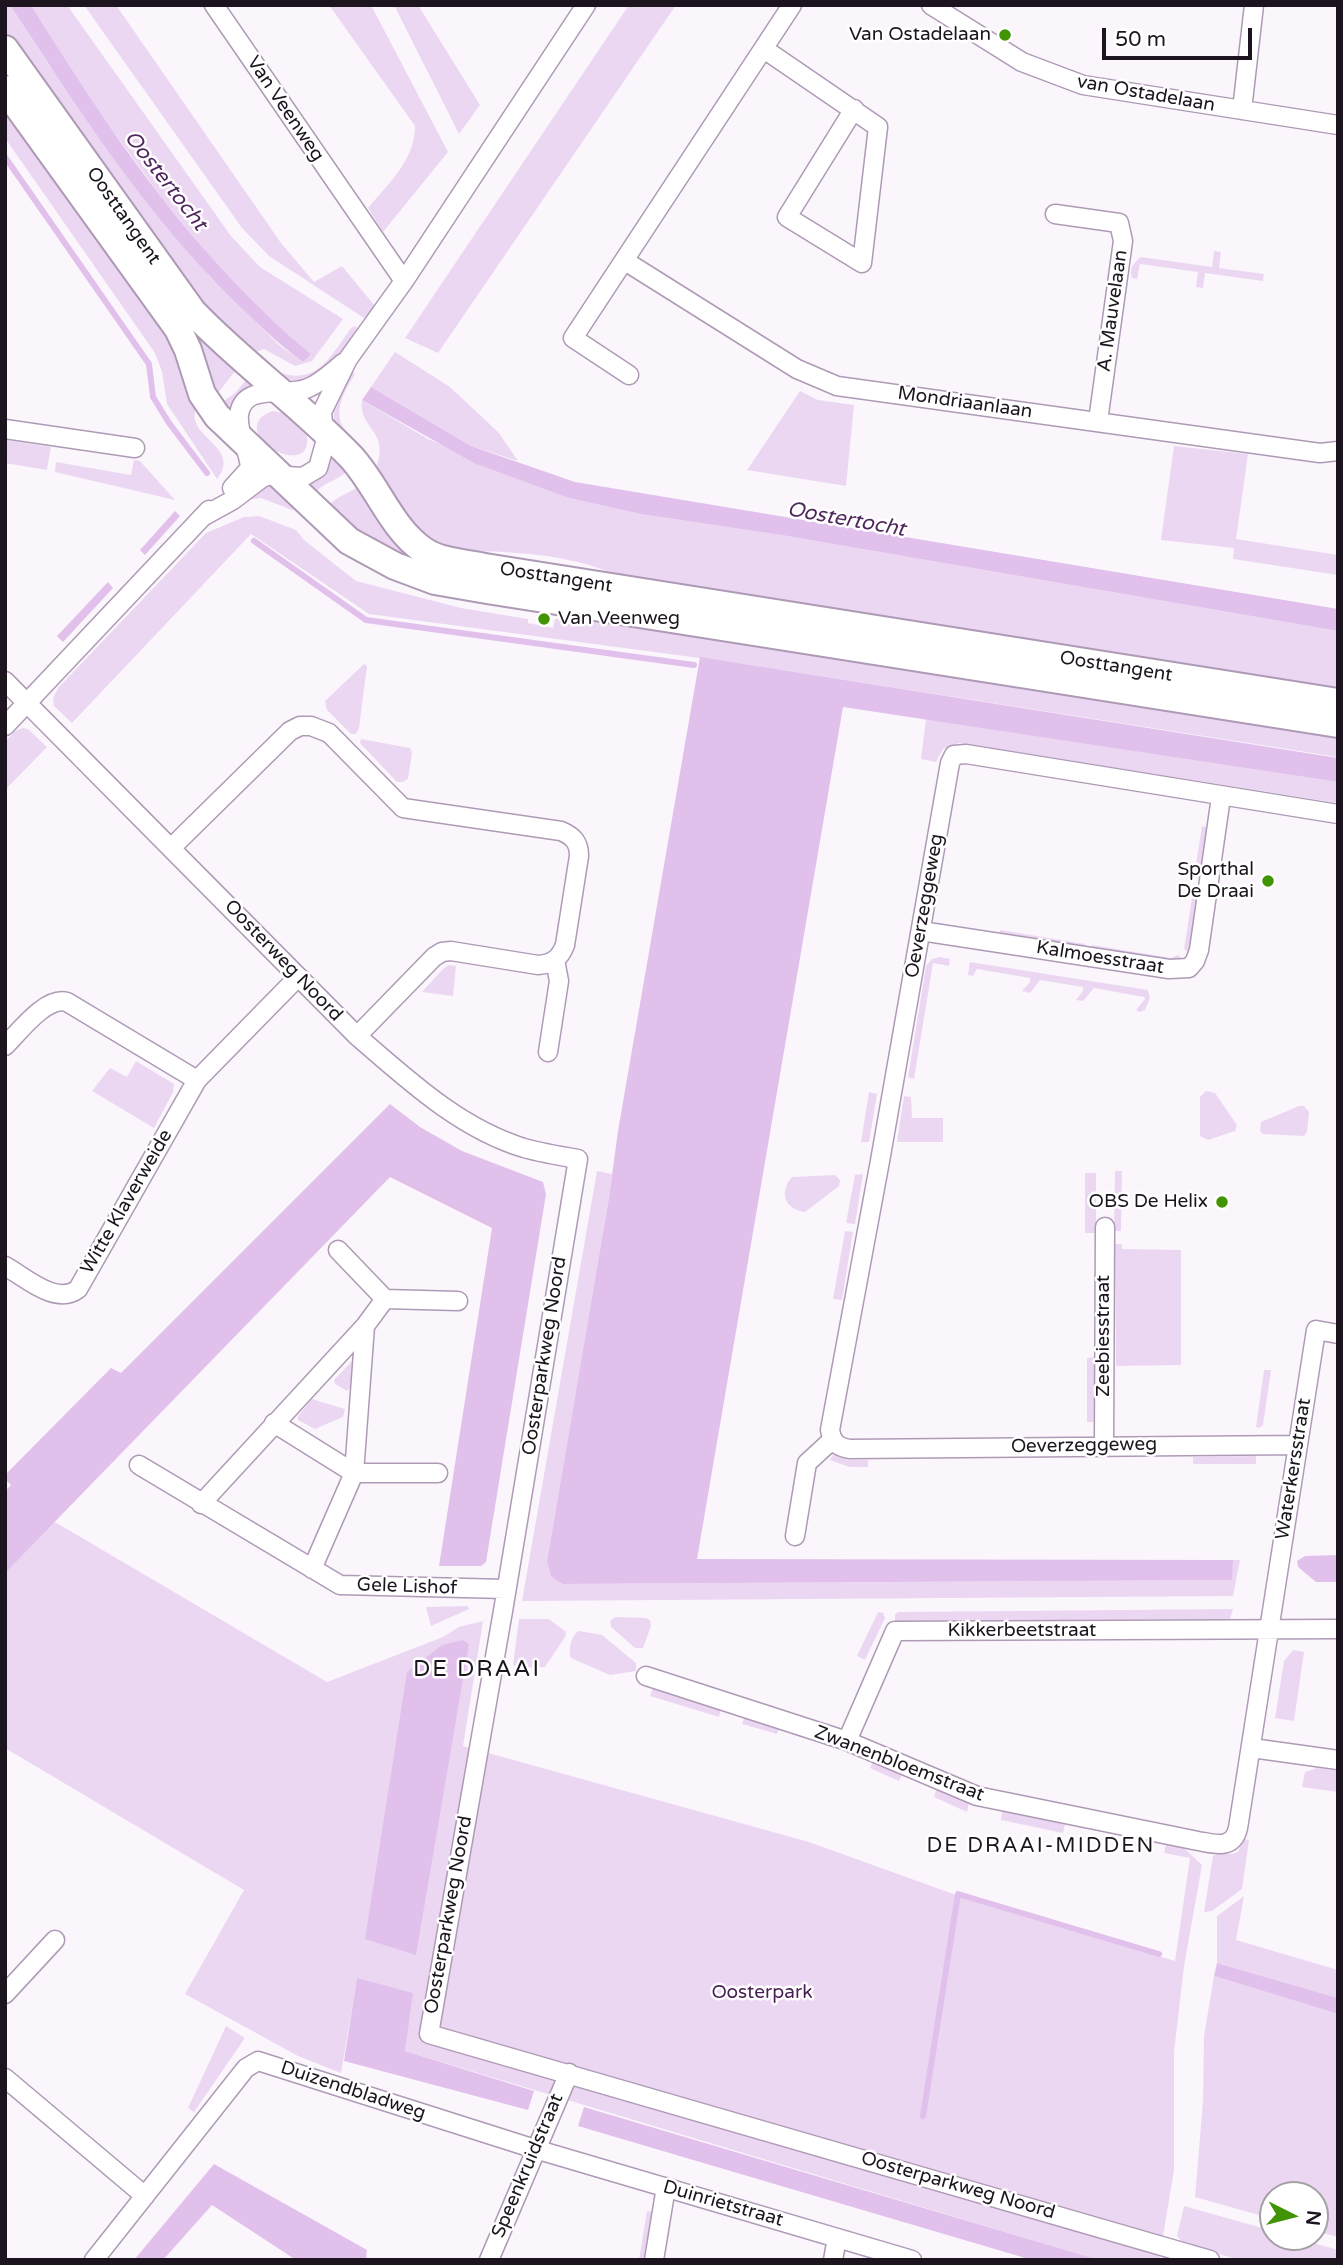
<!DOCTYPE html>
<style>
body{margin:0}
#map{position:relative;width:1343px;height:2265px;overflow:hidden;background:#fbf6fc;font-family:"Varela Round",sans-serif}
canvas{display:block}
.frame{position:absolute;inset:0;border:7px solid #1c151f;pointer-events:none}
.north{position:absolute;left:1259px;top:2181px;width:70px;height:70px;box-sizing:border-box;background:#fff;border:2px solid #a4a1a5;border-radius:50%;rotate:96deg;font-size:19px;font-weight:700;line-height:28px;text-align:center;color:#1c151f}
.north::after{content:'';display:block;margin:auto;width:24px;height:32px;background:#419504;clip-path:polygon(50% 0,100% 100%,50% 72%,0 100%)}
.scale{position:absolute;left:1102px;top:28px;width:150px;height:32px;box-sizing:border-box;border:4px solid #1c151f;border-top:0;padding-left:9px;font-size:21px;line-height:24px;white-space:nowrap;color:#1c151f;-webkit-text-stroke:5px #fff;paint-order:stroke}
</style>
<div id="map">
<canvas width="1343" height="2265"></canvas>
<div class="frame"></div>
<div class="north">N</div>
<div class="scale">50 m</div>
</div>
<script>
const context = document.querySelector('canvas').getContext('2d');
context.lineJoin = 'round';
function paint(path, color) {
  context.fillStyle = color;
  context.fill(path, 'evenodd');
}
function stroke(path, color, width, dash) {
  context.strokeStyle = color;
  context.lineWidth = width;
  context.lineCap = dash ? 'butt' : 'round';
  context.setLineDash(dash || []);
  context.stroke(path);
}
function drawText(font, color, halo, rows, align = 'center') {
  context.font = font + ' "Varela Round",sans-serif';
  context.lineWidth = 5;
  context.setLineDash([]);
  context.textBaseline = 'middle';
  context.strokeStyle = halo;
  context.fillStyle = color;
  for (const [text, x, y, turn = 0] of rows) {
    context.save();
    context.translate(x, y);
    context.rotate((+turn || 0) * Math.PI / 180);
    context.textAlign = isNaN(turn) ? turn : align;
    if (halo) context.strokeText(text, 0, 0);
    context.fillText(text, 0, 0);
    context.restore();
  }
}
paint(new Path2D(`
 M5 5H10L49 65 209 276 279 345 303 362 310 354 290 338 217 265 165 202 86 94 31 5H67L231 236 260 267 343 319 312 361 295 366 264 349 251 354 198 307 5 36Z
 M84 5H116L281 243 314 282 342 266 375 306 367 320 269 256 242 228Z
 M329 5H371L448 152 383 232 368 208C388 184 415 160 415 126Z
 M394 5H418L480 105 459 134Z
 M629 5H676L438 353 405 338Z
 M5 102 174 336 196 409C185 437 243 447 217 479L167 404 162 372 155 353 5 138Z
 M1214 251 1221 252 1219 268 1264 274 1263 281 1205 273 1203 288 1196 287 1198 272 1140 264 1137 279 1132 278C1129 269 1133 263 1141 257L1212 267Z
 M169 291 240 365 214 398Z
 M356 326 357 331C337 355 310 402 276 371 317 388 331 355 352 327Z
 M395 352 450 387 499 433 518 461 471 446 371 387Z
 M352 371 355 374C345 391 330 414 347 432 353 438 359 442 360 450L335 428C332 402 335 390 352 371Z
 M252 373 255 386 239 394 231 411 229 412 218 405 235 393Z
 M800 391 818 400 854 405 846 486 747 470Z
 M362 400 428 439 569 498 640 514 781 535 1338 631V694L616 575C588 562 549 555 517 553 488 550 455 554 429 537 407 522 390 492 375 471 392 430 358 430 362 400Z
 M272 411 283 413 306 431C319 487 220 432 272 411Z
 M5 440 51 447 47 470 5 463Z
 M1174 446 1248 454 1236 539 1338 555V575L1233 559 1234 548 1161 540Z
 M333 454 349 468C340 481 325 481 315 493L306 486 325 471Z
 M134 460 140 461 175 500 55 472 56 462 131 475Z
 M264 485H273L303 506 292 510 261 498 245 500Z
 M360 485 416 556 417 565 359 533 328 507C335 496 350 494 360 485Z
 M259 516 296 530 304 540 356 581 461 608 528 619V623L553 628 555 619 605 618 1338 733V757L737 663 369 614 251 534 72 723 54 706 53 698 59 687 206 533 244 517Z
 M364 664 367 666 359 728 356 734H351L327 710 325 701Z
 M926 719 1338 782V803L959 743 943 749 936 762 921 759Z
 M23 728 28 729 47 747 5 790V742L15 731Z
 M361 739 410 748 412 753 408 779 402 782H397L360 743Z
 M1202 826 1211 828 1203 878 1194 877Z
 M1194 885 1201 886 1190 953 1184 949Z
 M1000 930 1085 944 1084 951 999 938Z
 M1092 945 1171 958 1178 955 1184 961 1178 965 1091 953Z
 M940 957 950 959 949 966 933 963 914 1079 908 1077 926 966 932 959Z
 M970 962 1148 990 1150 998 1145 1010 1140 1012 1136 1010 1145 999 1144 997 1094 988 1083 1001 1076 1000 1083 991V987L1040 980 1030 993 1022 991 1030 982V978L977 969 973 976 968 975Z
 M449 965 456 966 453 996 422 992 443 969Z
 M136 1061 174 1084 173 1092 154 1128 92 1091 110 1068 127 1077Z
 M1206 1091 1215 1093 1237 1125 1235 1131 1208 1140 1200 1136V1097Z
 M869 1092 877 1094 869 1142H861Z
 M904 1096 911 1097 912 1118H943V1142H897Z
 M1299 1106H1304L1309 1112 1307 1132 1304 1136 1263 1134 1260 1131 1261 1122Z
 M597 1171 612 1174 609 1197 547 1561 561 1584 1231 1580 1233 1560H1240L1233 1596 522 1601Z
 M1115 1171H1122L1121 1231H1114Z
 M1085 1173H1096V1233H1085Z
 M863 1174 855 1224 846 1223 855 1175Z
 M835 1175 840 1180 839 1186 805 1212C784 1209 779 1192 792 1177Z
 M845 1231 853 1232 842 1300 833 1299Z
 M1115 1244H1122V1249L1181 1250V1365L1116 1366Z
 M1095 1357V1422H1087V1358Z
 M353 1360 350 1388 347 1391 335 1384 334 1380Z
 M1264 1370H1271L1263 1425 1259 1428 1256 1427Z
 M312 1399 345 1409 343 1417 315 1429 298 1420V1416Z
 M834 1453 848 1460H868V1467H849L830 1460Z
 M1256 1456V1464H1193V1457Z
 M55 1522 327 1682 443 1637 459 1627 483 1621 463 1746 809 1842 956 1895 1175 1961 1190 1858 1164 1853 1166 1844 1183 1847 1202 1865 1184 1966 1174 2052V2170L1159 2260H1098L405 2051 412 1993 357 1979 341 2073 298 2056 185 1994 244 1890 5 1748V1558Z
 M468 1606 469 1609 431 1626 426 1607Z
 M1233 1609 1230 1619 895 1621V1614L899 1612Z
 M878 1612 883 1613 885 1618 865 1660 857 1656Z
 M615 1617 646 1618 650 1620 651 1626 643 1648H635L611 1627 610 1621Z
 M519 1619H549L566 1632 565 1637 545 1667 518 1668 513 1665Z
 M579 1631 602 1635 636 1663V1671L610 1675 571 1658C568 1650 571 1635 579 1631Z
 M1293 1650 1304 1652 1294 1721 1275 1718 1284 1661Z
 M653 1687 721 1708 719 1717 650 1696Z
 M745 1715 780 1726 777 1734 742 1724Z
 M874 1759 903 1773 899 1781 870 1768Z
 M1317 1768 1338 1771V1792L1302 1787 1305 1772Z
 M937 1788 969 1802 967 1812 934 1797Z
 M1002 1811 1065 1824 1063 1833 1001 1820Z
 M1244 1839 1249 1840 1242 1889 1212 1911 1204 1912 1213 1856 1218 1853 1232 1854 1238 1852Z
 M1244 1896 1236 1940 1338 1970V1998L1217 1963V1916Z
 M1214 1976 1338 2014V2237L1315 2231V2195H1273V2219L1195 2197 1203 2101 1204 2036Z
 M226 2026 245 2038 194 2112 188 2108Z
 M1184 2206 1273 2231V2237H1293L1338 2250V2260H1239L1183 2243 1177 2236Z
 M647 2211 655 2212 648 2260H639Z`), '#ecd7f3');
paint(new Path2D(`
 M10 5H31C96 110 164 213 252 300 271 319 289 337 311 354L303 362C278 344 257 323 235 302 146 215 78 109 10 5Z
 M371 387 471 446 575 482 1338 609V631L781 535 640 514 569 498 474 463 362 400Z
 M175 511 180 516 145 555 140 550Z
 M108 582 113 588 63 642 57 636Z
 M700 657 1338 758V782L843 707 697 1559 1233 1560 1232 1580 562 1584 551 1576 547 1561 609 1197 618 1131Z
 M390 1104 420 1127 462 1151 543 1182 546 1194 486 1562 481 1566H439L492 1228 390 1177 5 1573V1491L11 1485 5 1479V1475L111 1368 121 1373Z
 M1338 1555V1582H1316L1298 1567 1297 1561 1305 1556Z
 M463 1640 469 1644 416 1955 365 1939 407 1672 442 1645Z
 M1217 1963 1338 1998V2014L1214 1976Z
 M357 1978 413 1993 405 2051 534 2091 528 2110 344 2061Z
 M584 2107 1099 2260H1032L578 2126Z
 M214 2164 367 2250 366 2260H296L212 2205 163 2260H134Z`), '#e1c1ec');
stroke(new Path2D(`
 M5 157 149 364 153 397 169 423 207 473
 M254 541 366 620 694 665
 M923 2116 958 1894 1159 1954`), '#e1c1ec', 6);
const minor = new Path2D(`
 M214 5 404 281
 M931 5 1022 62 1083 85 1338 125
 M764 49 878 127 862 263 787 217 854 109
 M1242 110 1254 5
 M1055 214 1119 223 1123 241 1098 421
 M625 261 797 369 837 386 1320 453 1338 451
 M629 375 573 338 792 5
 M5 429 135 448
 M232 488 250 468C249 450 237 433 239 415 243 381 287 398 308 388 321 383 332 372 343 363
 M202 517 233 500 262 478 270 475 303 477 318 468 325 443 322 412 348 359 404 281 586 5
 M5 681 357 1036C408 1080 459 1128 524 1148 542 1153 560 1156 578 1159L503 1611 429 2034 1210 2260
 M5 726 209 510
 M172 847 290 731 300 726H311L329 733 403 808 561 831C573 836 579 842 579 856L565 945C560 958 553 964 538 965L451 951 442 952 434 957 357 1036
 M921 931 1169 969 1189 968 1195 961 1199 950 1221 797
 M5 1046C20 1031 46 996 67 1002L197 1080
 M548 1052 559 981 555 960
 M338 1250 385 1299 458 1301
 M5 1266C25 1277 56 1306 78 1289L197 1080 298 977
 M365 1326 385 1299
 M274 1423 354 1473H438
 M1104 1445 1105 1227
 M1298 1445 850 1449C837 1447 832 1442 830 1430L880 1161 950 763 954 755 966 754 1338 814
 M139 1465 340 1585 506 1589
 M201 1504 365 1326 354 1473 312 1569
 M795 1536 807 1463 832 1440
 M646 1676 847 1741 977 1796 1198 1841C1215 1844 1233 1850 1238 1828L1316 1330 1338 1334
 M847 1741 895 1631 1338 1629
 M1252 1748 1338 1760
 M5 1994 55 1940
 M5 2078 145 2196
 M94 2260 246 2068 258 2061 535 2149 912 2260
 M489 2260 569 2073
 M654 2260 666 2187
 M833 2260 837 2238`);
const secondary = new Path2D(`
 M5 49 193 312C242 363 301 405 351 457 377 485 391 528 423 550 440 562 466 563 485 567L1338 702
 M5 89 178 329 188 350 202 394 217 416 349 541 395 566 435 581 487 590 1338 724`);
stroke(minor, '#af9ab6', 21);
stroke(secondary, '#af9ab6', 30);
stroke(minor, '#fff', 18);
stroke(secondary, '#fff', 26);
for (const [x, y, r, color] of [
 [1005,35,7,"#419504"],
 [544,619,7,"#419504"],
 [1268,881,7,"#419504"],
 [1222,1202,7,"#419504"]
]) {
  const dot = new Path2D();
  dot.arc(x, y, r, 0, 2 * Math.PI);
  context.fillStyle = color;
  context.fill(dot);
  stroke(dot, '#fff', 2.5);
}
drawText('19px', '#1c151f', '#fff', [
 ["Van Ostadelaan",991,35],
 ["Van Veenweg",558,619,"left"],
 ["Sporthal",1254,870],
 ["De Draai",1254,892],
 ["OBS De Helix",1208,1202]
], 'right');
drawText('19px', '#1c151f', '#fff', [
 ["van Ostadelaan",1146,94,10],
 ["Van Veenweg",285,109,56],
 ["Oosttangent",123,216,55],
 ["A. Mauvelaan",1113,311,-82],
 ["Mondriaanlaan",965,403,8],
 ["Oosttangent",556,578,9],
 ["Oosttangent",1116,667,9],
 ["Oeverzeggeweg",925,906,-80],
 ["Kalmoesstraat",1100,958,9],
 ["Oosterweg Noord",283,961,46],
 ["Witte Klaverweide",127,1202,-60],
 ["Zeebiesstraat",1104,1336,-90],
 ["Oosterparkweg Noord",545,1356,-81],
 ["Oeverzeggeweg",1084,1446,-1],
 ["Waterkersstraat",1294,1469,-81],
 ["Gele Lishof",407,1587,2],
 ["Kikkerbeetstraat",1022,1631],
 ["Zwanenbloemstraat",899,1764,21],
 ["Oosterparkweg Noord",449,1915,-80],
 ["Duizendbladweg",353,2091,18],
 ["Speenkruidstraat",528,2166,-67],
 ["Oosterparkweg Noord",958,2186,16],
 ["Duinrietstraat",723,2204,16]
]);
drawText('19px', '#471f53', '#fff', [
 ["Oosterpark",762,1993]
]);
drawText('italic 21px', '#50285d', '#fff', [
 ["Oostertocht",165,181,52],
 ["Oostertocht",846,520,10]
]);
context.letterSpacing = '2px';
drawText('21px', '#1c151f', '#fff', [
 ["DE DRAAI-MIDDEN",1041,1846]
]);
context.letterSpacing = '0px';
context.letterSpacing = '2px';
drawText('23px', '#1c151f', '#fff', [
 ["DE DRAAI",477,1670]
]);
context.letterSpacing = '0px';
</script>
